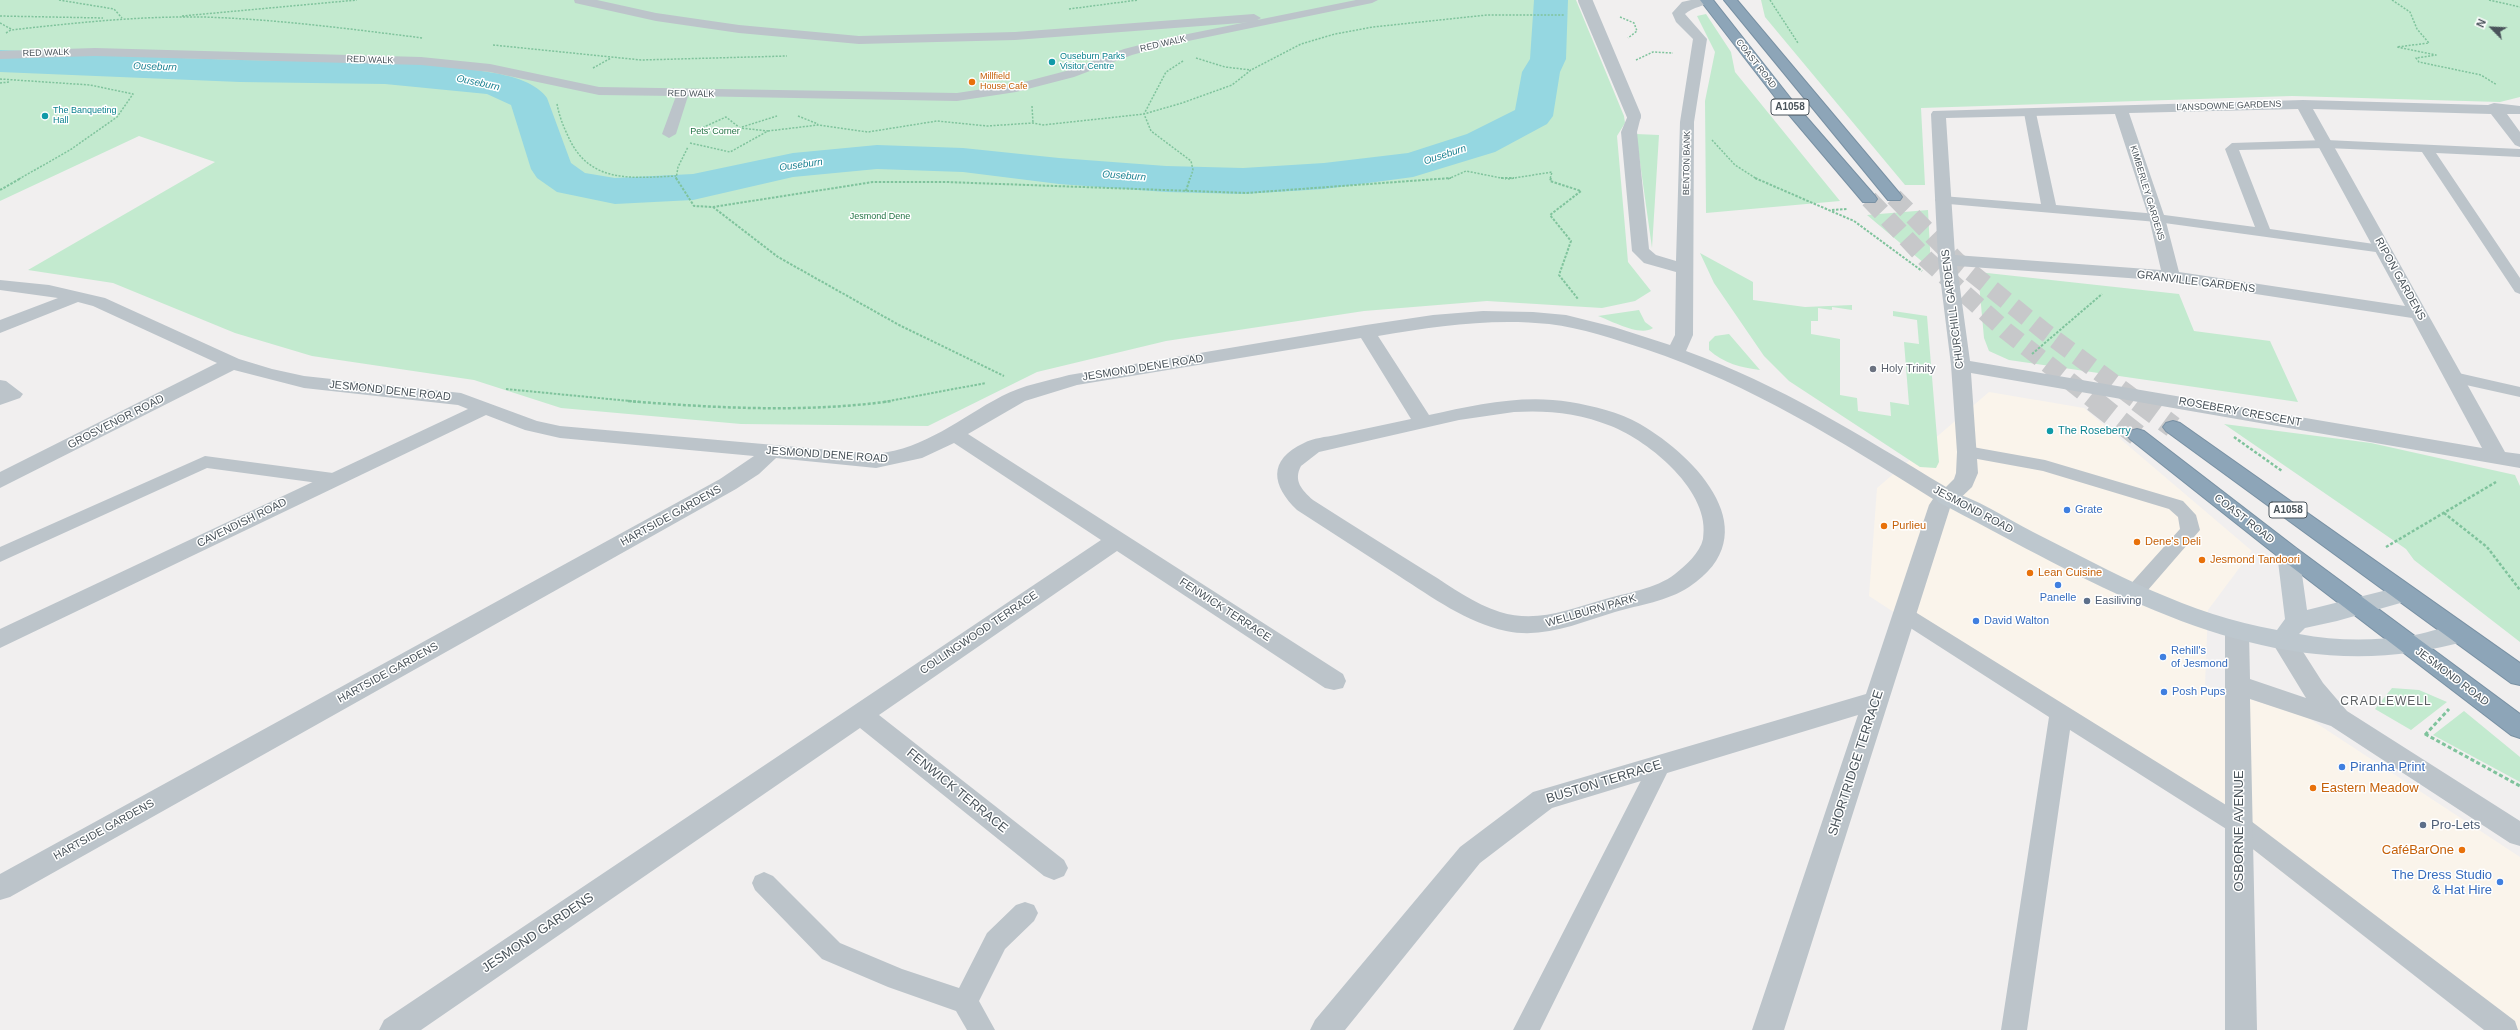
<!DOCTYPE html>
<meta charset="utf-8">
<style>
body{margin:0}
#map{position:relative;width:2520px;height:1030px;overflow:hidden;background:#f1efef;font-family:Helvetica,sans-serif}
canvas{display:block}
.north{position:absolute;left:2472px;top:8px;width:40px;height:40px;-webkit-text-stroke:3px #fff;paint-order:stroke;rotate:294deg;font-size:11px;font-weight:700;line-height:16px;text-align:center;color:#49535a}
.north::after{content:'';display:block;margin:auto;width:14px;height:18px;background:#49535a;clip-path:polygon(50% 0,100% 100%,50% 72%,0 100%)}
</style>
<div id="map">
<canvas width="2520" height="1030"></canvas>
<div class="north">N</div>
</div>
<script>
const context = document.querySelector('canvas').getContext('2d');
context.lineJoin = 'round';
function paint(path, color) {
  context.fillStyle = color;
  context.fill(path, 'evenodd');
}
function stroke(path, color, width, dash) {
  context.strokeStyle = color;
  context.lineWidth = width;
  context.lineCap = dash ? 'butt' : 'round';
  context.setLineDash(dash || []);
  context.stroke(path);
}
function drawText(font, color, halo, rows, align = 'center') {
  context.font = font + ' Helvetica,sans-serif';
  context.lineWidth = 3;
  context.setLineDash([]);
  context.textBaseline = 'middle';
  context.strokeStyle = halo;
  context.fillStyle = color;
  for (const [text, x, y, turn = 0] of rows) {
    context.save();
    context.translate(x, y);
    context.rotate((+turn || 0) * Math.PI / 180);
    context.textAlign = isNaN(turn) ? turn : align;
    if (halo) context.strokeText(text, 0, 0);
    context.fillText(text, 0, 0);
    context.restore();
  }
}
paint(new Path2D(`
 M1989 392 2084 408 2252 551 2208 610 2205 685 2307 717 2520 857V1030H2486L2216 821 1869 596 1877 488Z`), '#faf4eb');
paint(new Path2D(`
 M0 0H1576L1624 116 1625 123 1617 136 1628 262 1651 291 1635 301 1602 308 1487 301 1364 311 1166 341 1037 372 928 426 741 424 561 408 474 380 312 356 235 333 113 283 28 270 215 162 139 136 0 201Z
 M1761 0H2520V97L2500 102 2292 96 1921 108 1925 185H1905L1765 17Z
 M1706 14 1731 52 1735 72 1840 201 1706 213 1705 101 1715 52 1697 16Z
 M1636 134 1659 135 1652 248Z
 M1928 210 1931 269 1867 215Z
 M1700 253 1753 282V300L1805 307 1852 305V310L1832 307V310L1818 308V321H1811V334L1840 339V395L1857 398 1858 411 1891 416 1890 402 1909 405 1904 342 1919 344 1917 320 1893 316V311L1927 316 1939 462 1936 468 1920 467 1789 381 1764 356 1714 283Z
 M1978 272 2179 294 2194 331 2270 341 2298 402 2009 360 1989 351 1984 338Z
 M1639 310 1645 322 1653 328C1640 337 1612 321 1598 316Z
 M1729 334 1760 370C1742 368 1723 363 1709 350V342L1715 336Z
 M2224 424 2371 443 2515 475 2520 486V642L2414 560 2406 549Z
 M2392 688 2419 690 2447 702 2411 730 2375 709Z
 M2464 711 2520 757V782L2433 735Z`), '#c3eacf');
paint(new Path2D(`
 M1534 0H1568L1566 59 1560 72 1553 116 1547 124 1495 152 1413 177 1324 189 1243 194 1166 192 1059 184 963 172 877 169 793 177 693 200 615 204 557 192 537 178 531 169 511 105 487 94 385 84 240 82 0 72V50C80 53 161 58 241 60 325 62 411 58 494 73 512 76 537 83 547 98L571 163 585 173 615 178 693 174 793 153 877 145 963 148 1059 158 1166 166 1243 168 1324 163 1408 153 1467 134 1515 110 1522 72 1530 59Z`), '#95d7e1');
stroke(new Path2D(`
 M1894 197 1957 261 2045 332 2139 402
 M1869 199 1926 259 2006 331 2096 402`), '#c7c8ca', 18, [18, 9]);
stroke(new Path2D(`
 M2094 401 2137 435
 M2138 401 2173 427`), '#c7c8ca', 22, [22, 11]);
const highway = new Path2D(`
 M1700 0H1713L1795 104 1875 196 1877 199 1875 202H1863L1785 110Z
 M1724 0H1737L1900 194 1902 197 1900 200H1888Z
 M2173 421 2180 423 2520 663V685L2511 683 2166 431 2163 427 2166 423Z
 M2137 429 2144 431 2296 548 2520 714V738L2511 735 2280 558 2130 439 2127 435 2130 431Z`);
stroke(highway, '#7890a3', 2);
stroke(new Path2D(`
 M59 0 114 9 122 18
 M1770 0 1798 43
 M2392 0 2410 12 2417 29 2429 43 2397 47 2436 55 2416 58 2419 62 2481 75 2497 85
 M2489 0 2520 7
 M1069 9 1138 0
 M0 16 103 18
 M182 16 357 0
 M1620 17 1634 23 1637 31 1628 38
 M0 23 11 29
 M6 33 11 30C74 23 138 16 202 17 276 19 350 29 423 38
 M493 45 641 60 787 56
 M1196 58 1225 67 1251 70
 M1636 60 1653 52 1673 53
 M1183 61 1166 72 1144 114 1151 131 1191 161 1193 170 1190 179
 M593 68 611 58
 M0 79 90 85 133 94 117 117 70 150 19 179
 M0 83 9 82
 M557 104C559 115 563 126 568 136 589 184 631 178 676 176
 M1032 106 1033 123
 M798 116 818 124
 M742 127 777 116
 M768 131 818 125 868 132 937 121 987 126 1033 123 1043 125 1144 114 1182 103 1232 85 1251 70 1301 44 1335 34 1373 27 1487 15H1565
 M1712 140 1735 165 1757 179
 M690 143 730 152 768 131 740 128 726 117 695 131
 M676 179 678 167 688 147
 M1448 179 1466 171 1506 179
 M1508 179 1552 172 1550 179`), '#7fc39c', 1.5, [2, 1.5]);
stroke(new Path2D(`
 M676 178 694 206 713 207 873 182H946L1246 193 1451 178
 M1501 178H1514
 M1551 178 1550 181 1581 191 1550 215 1571 241 1559 275 1578 299
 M1755 178 1854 221 1922 271
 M0 190 21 178
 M1186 191 1190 178
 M713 207 778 257 899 325 1004 376
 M1832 210 1847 209
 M2032 354 2102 294
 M506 389 640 402
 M884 402 986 383`), '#7fc39c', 2, [2.5, 1.5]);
stroke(new Path2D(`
 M628 401C715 408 805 413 892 401
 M2234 437 2282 471
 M2444 513 2487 547 2520 590
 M2386 547 2496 482`), '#7fc39c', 2.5, [3, 2]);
stroke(new Path2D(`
 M2425 734 2520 786
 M2425 735 2449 709`), '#7fc39c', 3, [4, 2.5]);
paint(new Path2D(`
 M1356 0H1378L1372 3 1164 46 1132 55 1074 77 1016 92 957 101 688 96 676 134 669 138 662 134 676 96 599 95 490 72 421 65 95 56 0 59V51L95 48 421 57 490 64 599 87 957 93 1016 84 1066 71 1124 49 1163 39Z
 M2030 109 2036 113 2056 205 2157 214 2255 227 2225 149 2232 143 2326 140 2520 149V157L2436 153 2520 278V294L2515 292 2422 152 2326 148 2239 150 2270 229 2388 246 2390 249 2388 252 2383 253 2157 222 1937 203 1935 200 1937 197 1942 196 2041 204 2024 113Z
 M2454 372 2520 387V397L2448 381 2446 377 2448 373Z
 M0 380 6 381 23 394 20 398 0 405Z
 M1967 446 2045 460 2183 501 2196 515 2200 530 2141 598 2134 600 2127 598 2124 593 2127 588 2180 529 2178 517 2169 509 2043 471 1961 456 1958 452 1961 448Z
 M205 456 333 473 340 475 342 479 340 483 333 485 207 468 0 562V547Z
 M1905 608 1912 610 2247 818 2515 1021 2518 1030H2484L2231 832 2070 730 2027 1030H2001L2049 717 1898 620 1895 615 1898 610Z
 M1660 756 1668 759 1671 765 1540 1030H1513L1652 759Z
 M764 872 773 876 840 943 902 969 959 988 987 933 1016 905 1025 902 1034 905 1038 913 1034 921 1005 949 979 1001 995 1030H967L956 1011 888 987 822 959 755 890 752 883 755 876Z`), '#bcc4ca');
paint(new Path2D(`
 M574 0H597L656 13 739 25 859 36 1015 32 1254 14 1261 18 1254 22 1015 40 859 44 739 33 656 21 575 3Z
 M1691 0H1711C1707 6 1692 7 1685 14L1707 39 1694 122 1693 335 1686 351C1779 384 1861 436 1946 487L1954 479 1956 473 1957 452 1951 365 1938 260 1931 114 1933 111 2303 100 2488 105 2494 103 2520 106V114H2507L2520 132V147L2515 145 2491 114 2313 109 2505 452 2520 454V468L1971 373 1978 473 1972 487 1950 508 1784 1030H1752L1858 715 1552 808 1480 863 1345 1030H1310L1315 1020 1460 847 1533 792 1866 694 1929 505 1933 499C1837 439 1754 386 1645 349 1614 339 1582 328 1549 324 1492 318 1435 326 1378 336L1429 415C1475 405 1522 394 1570 402 1593 406 1619 412 1640 424 1697 457 1770 534 1689 587 1668 601 1639 605 1615 612 1579 623 1544 639 1506 631 1466 622 1433 598 1399 576 1365 554 1331 532 1297 510 1272 486 1267 460 1304 443 1313 438 1326 437 1336 435 1361 430 1386 424 1411 419L1361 338 1077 385 1025 401 968 434 1343 674 1346 681 1343 688 1334 690 1325 688 1117 551 879 715 1064 860 1068 868 1064 876 1054 880 1044 876 860 728 421 1030H379L384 1020 1101 540 954 443 922 458 876 468 776 458 759 474 736 489 10 897 0 900V874L720 479 754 456 560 438 525 430 486 415 0 648V629L468 409 458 405 304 388 234 370 0 488V472L217 363 93 306 78 302 0 333V320L58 298 0 290V280L49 285 105 298 239 359 272 369 304 376 461 393 537 421 560 426 876 454C927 448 958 419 1002 396 1023 385 1047 381 1069 375L1366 325 1433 315 1483 311 1533 312 1566 315 1614 327 1670 345 1675 335 1676 272 1644 263 1632 251 1621 132 1629 113H1639L1641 116 1637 132 1649 249 1656 255 1676 261 1680 122 1693 39 1676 22 1672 13 1682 2ZM2298 109 2405 306 2179 272 2165 218 2129 113ZM2115 114 2149 218 2161 270 1955 255 1946 118ZM1957 266 2171 281 2412 318 2482 448 1970 361ZM1514 412C1547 410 1579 413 1611 426 1649 441 1712 492 1703 539 1700 553 1686 565 1675 574 1656 589 1625 593 1602 600 1568 610 1536 623 1500 612 1474 604 1452 587 1429 573 1390 549 1351 524 1313 500 1302 490 1293 481 1301 466L1319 452 1459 420Z
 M2237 623 2246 626 2249 632 2250 679 2306 698 2270 639 2273 633 2282 630 2291 633 2323 683 2347 711 2520 821V846L2510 843 2331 726 2250 699 2257 1030H2225V632L2228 626Z`), '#bcc4ca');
paint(new Path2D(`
 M1946 490C1976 498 2006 518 2033 532 2112 572 2189 615 2277 630L2285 619 2277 553 2280 548 2288 545 2296 548 2299 553 2307 610 2403 586 2411 588 2415 594 2411 600 2337 621 2305 628 2299 634C2335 641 2373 641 2409 636 2428 634 2450 622 2469 628L2472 634 2469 640C2274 698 2104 588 1938 502L1935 497 1938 492Z`), '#bdc7ce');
paint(highway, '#8da5b8');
stroke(new Path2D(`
 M1585 0 1634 116`), '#bcc4ca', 14);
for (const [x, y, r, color] of [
 [1052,62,4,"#0f9aa8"],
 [972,82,4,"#e8710a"],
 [45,116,4,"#0f9aa8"],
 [1873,369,4,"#6b7280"],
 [2050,431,4,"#0f9aa8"],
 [2067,510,4,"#3f7fe0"],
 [1884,526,4,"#e8710a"],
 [2137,542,4,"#e8710a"],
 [2202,560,4,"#e8710a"],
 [2030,573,4,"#e8710a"],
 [2058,585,4,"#3f7fe0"],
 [2087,601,4,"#5c6f8a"],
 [1976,621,4,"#3f7fe0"],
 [2163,657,4,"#3f7fe0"],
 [2164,692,4,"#3f7fe0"],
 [2342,767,4,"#3f7fe0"],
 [2313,788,4,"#e8710a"],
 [2423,825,4,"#5c6f8a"],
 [2462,850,4,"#e8710a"],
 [2500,882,4,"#3f7fe0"]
]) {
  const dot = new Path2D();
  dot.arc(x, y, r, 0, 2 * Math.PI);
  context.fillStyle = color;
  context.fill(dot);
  stroke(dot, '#fff', 1.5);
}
drawText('9px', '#49535a', '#fff', [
 ["RED WALK",1163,44,-13],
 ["RED WALK",46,53,-2],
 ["RED WALK",370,60,2],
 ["COAST ROAD",1756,64,52],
 ["RED WALK",691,94,1],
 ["LANSDOWNE GARDENS",2229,106,-2],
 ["BENTON BANK",1687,163,-89],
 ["KIMBERLEY GARDENS",2147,193,73]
]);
drawText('9px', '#0d838f', '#fff', [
 ["Ouseburn Parks",1060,57],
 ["Visitor Centre",1060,67],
 ["The Banqueting",53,111],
 ["Hall",53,121]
], 'left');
drawText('9px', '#c56008', '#fff', [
 ["Millfield",980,77],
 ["House Cafe",980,87]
], 'left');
drawText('9px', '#227344', '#fff', [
 ["Pets' Corner",715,132],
 ["Jesmond Dene",880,217]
]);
drawText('italic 10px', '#1d8292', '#fff', [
 ["Ouseburn",155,67,2],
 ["Ouseburn",478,83,12],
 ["Ouseburn",1445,155,-18],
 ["Ouseburn",801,165,-8],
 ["Ouseburn",1124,176,4]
]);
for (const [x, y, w] of [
 [1790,107,38],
 [2288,510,38]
]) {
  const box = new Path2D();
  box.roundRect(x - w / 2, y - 8, w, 16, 3);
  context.fillStyle = '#fff';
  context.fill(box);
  stroke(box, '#49535a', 1);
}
drawText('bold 10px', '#49535a', null, [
 ["A1058",1790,107],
 ["A1058",2288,510]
]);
drawText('11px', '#49535a', '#fff', [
 ["RIPON GARDENS",2400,279,61],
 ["GRANVILLE GARDENS",2196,282,7],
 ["CHURCHILL GARDENS",1953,309,-97],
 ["JESMOND DENE ROAD",1143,368,-9],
 ["JESMOND DENE ROAD",390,391,6],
 ["ROSEBERY CRESCENT",2240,412,10],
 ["GROSVENOR ROAD",116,422,-27],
 ["JESMOND DENE ROAD",827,455,4],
 ["JESMOND ROAD",1973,510,28],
 ["HARTSIDE GARDENS",671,516,-29],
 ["COAST ROAD",2244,519,38],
 ["CAVENDISH ROAD",242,523,-26],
 ["FENWICK TERRACE",1225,610,33],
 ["WELLBURN PARK",1591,611,-16],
 ["COLLINGWOOD TERRACE",979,633,-34],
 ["HARTSIDE GARDENS",388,673,-29],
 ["JESMOND ROAD",2452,677,37],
 ["HARTSIDE GARDENS",104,830,-29]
]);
drawText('11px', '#5b616d', '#fff', [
 ["Holy Trinity",1881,369]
], 'left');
drawText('11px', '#0d838f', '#fff', [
 ["The Roseberry",2058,431]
], 'left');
drawText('11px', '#366cbe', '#fff', [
 ["Grate",2075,510],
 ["Panelle",2058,598,"center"],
 ["David Walton",1984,621],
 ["Rehill's",2171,651],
 ["of Jesmond",2171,664],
 ["Posh Pups",2172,692]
], 'left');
drawText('11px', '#c56008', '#fff', [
 ["Purlieu",1892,526],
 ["Dene's Deli",2145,542],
 ["Jesmond Tandoori",2210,560],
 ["Lean Cuisine",2038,573]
], 'left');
drawText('11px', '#4e5e75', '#fff', [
 ["Easiliving",2095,601]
], 'left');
context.letterSpacing = '1px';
drawText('12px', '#5c6063', '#fff', [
 ["CRADLEWELL",2386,702]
]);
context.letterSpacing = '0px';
drawText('13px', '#49535a', '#fff', [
 ["SHORTRIDGE TERRACE",1856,763,-72],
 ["BUSTON TERRACE",1604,782,-17],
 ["FENWICK TERRACE",957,791,39],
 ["OSBORNE AVENUE",2239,831,-90],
 ["JESMOND GARDENS",538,933,-34]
]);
drawText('13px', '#366cbe', '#fff', [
 ["Piranha Print",2350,767],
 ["The Dress Studio",2492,875,"right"],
 ["& Hat Hire",2492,890,"right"]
], 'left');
drawText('13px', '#c56008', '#fff', [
 ["Eastern Meadow",2321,788],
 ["CaféBarOne",2454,850,"right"]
], 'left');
drawText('13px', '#4e5e75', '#fff', [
 ["Pro-Lets",2431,825]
], 'left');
</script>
